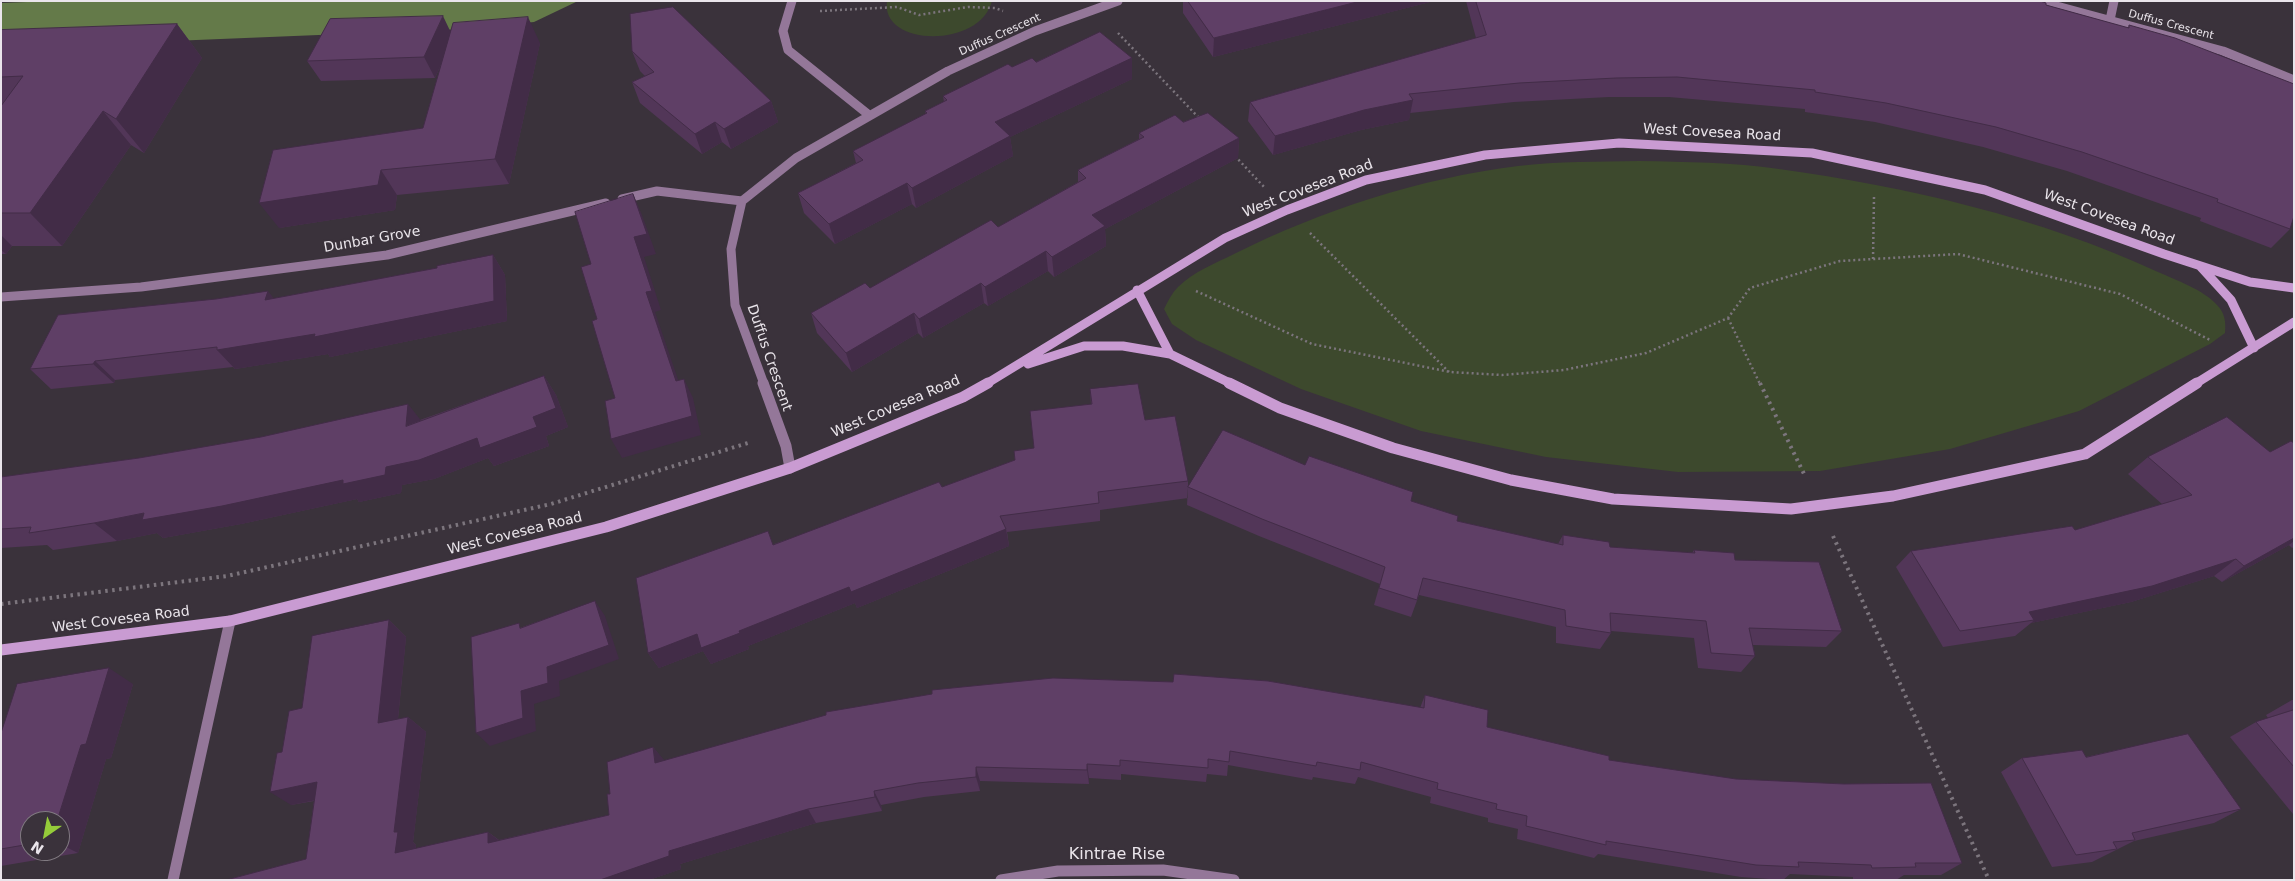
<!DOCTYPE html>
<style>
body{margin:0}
#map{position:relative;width:2295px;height:881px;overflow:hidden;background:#3a323b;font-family:"DejaVu Sans",sans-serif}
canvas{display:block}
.frame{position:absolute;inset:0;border:2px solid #eae5eb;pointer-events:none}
.north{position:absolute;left:20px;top:811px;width:50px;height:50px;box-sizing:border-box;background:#3a323b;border:1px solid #807a81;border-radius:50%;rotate:213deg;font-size:14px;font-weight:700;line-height:20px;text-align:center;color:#eae5eb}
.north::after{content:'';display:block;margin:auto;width:18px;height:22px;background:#95cc3a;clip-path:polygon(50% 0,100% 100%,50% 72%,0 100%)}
</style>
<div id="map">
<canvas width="2295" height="881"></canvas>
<div class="frame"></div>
<div class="north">N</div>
</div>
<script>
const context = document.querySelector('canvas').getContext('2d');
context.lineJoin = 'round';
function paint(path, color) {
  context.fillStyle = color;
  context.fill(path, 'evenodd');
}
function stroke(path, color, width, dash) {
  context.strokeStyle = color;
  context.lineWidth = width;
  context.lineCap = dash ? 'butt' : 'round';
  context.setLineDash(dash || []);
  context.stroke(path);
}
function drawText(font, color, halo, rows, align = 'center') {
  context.font = font + ' "DejaVu Sans",sans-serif';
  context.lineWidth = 4;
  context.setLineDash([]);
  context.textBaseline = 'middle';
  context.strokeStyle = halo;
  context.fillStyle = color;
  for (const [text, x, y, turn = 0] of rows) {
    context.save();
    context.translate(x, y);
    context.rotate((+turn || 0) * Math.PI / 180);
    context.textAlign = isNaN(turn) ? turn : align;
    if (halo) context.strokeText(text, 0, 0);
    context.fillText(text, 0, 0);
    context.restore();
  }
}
paint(new Path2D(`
 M887 1H992C980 49 880 47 887 1Z
 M1639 161C1686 162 1733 162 1779 169 1908 187 2039 217 2158 272 2176 280 2204 290 2217 305 2225 313 2226 322 2225 333L2210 344 2079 411 1950 449 1820 471 1678 472 1546 457 1421 431 1301 389 1196 340 1172 324 1164 309C1168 301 1172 293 1178 287 1193 272 1216 263 1234 254 1322 210 1421 178 1518 166 1558 161 1599 162 1639 161Z`), '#3d492d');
paint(new Path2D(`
 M53 1H578L534 22 465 29 1 48V3Z`), '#647a49');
stroke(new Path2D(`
 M820 11 897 7 919 15 968 7 995 8 1003 11
 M1118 33 1200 119
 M1235 156 1265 188
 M1310 233 1449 372
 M1873 259 1874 197
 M1196 291 1312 344 1450 372 1502 375 1564 370 1646 353 1728 318 1750 288 1840 261 1958 254 2120 294 2210 340
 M1728 318 1760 384`), '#7c757d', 2.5, [2, 3]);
stroke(new Path2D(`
 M1760 383 1805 476
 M1833 536 1989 880
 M1 604 227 576 551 504 751 442`), '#7c757d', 4, [2.5, 4.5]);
stroke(new Path2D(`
 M792 1 783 31 788 50 869 115
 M2038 1 2223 51 2294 80
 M2110 20 2114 1
 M622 199 657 191 742 201
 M1 297 141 287 387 255 606 203
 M764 384 735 305 731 249 742 201 796 158 948 71 1035 31 1118 1`), '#947799', 9);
stroke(new Path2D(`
 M763 383 786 446 790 468
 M173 880 230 621
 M1001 880 1058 871 1163 870 1234 880`), '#947799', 11);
stroke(new Path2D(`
 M2200 266 2231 300 2254 348
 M1137 290 1170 354 1232 384
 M1028 364 1084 346H1123L1170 354
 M986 384 1225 238 1287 210 1366 180 1485 155 1619 143 1812 153 1985 190 2164 254 2250 282 2294 288
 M2195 384 2294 322`), '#c99bd2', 9);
stroke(new Path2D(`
 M1229 383 1280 408 1393 448 1511 480 1613 499 1791 509 1893 496 2085 454 2197 383
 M1 650 230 621 606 527 790 468 963 397 988 383`), '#c99bd2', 11);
paint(new Path2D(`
 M1183 1H1434L1213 57 1183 13Z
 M1466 1H2040L2046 5 2128 28 2129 25 2290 229 2271 248 2200 221 2201 218 2067 171 1983 147 1875 122 1805 112V109L1669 97H1609L1514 102 1410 113 1409 120 1361 130 1273 155 1248 121 1250 102 1476 38Z
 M177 24 202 58 144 153 131 145 62 246H12L6 254H1V30Z
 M451 31 540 43 509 184 397 195 395 210 279 228 423 128 441 65 435 78 321 81 307 61Z
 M632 51 771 101 778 122 731 149 722 142 702 154 640 103 632 82 645 76 640 71Z
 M1132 58V79L1010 137 1013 156 916 208 912 204 835 244 804 213 798 193 856 163 853 151 926 114 925 111 944 102 943 96 1012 67 1036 62Z
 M1183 122 1239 138 1238 158 1105 229 1106 246 1054 277 1048 271 988 306 984 303 923 338 918 333 852 372 817 333 811 313 870 288 998 227 1078 182V170L1139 139V133Z
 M493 255 505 275 507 321 330 357 328 354 235 369 233 367 115 380 114 383 51 389 30 369 274 299 437 268Z
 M544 376 556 395 568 427 546 436 549 446 494 466 488 458 434 479 402 485 401 493 359 502 357 499 241 524 163 538 157 533 117 541 53 550 47 545 1 548V477L420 420Z
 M1090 389 1145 420 1188 481V498L1100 510V521L1007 532 1009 546 857 608 855 603 748 646 749 649 711 664 703 651 659 668 648 653 774 544 942 487 1015 460 1034 448 1091 405Z
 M2294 443V547L2292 548 2289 545 2222 582 2214 576 2131 602 2031 623 2015 636 1943 647 1896 567 1911 551 2075 530 2162 504 2128 474 2148 457 2270 452Z
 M1305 465 1411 501 1457 521 1558 544 1563 535 1610 547 1692 553 1694 550 1735 560 1842 631 1826 647 1753 645 1755 656 1741 672 1698 668 1694 638 1611 631V633L1600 649 1556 643V627L1419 595 1411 617 1374 605 1380 584 1259 536 1187 505 1188 487Z
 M389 620 406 637 398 719 408 717 426 732 413 842 416 845V849L488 832 499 840 609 815 610 794 653 747 664 761 1420 708 1425 695 1487 727 1609 760 1962 863 1941 875H1904L1896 880H1853V877L1790 874 1783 880 1741 877 1598 854 1594 858 1517 839 1518 829 1488 822V818L1430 803 1431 797 1358 777 1355 784 1313 777 1312 780 1228 765 1227 776 1207 774 1206 782 1121 774V780L1089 778V784L980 781V791L924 797 881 805 882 811 816 823 680 864 681 869 649 880H226L306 859 314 801 291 805 282 752 302 708Z
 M133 684 111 758 106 759 78 853 1 866V733ZM30 821H60V851H30Z
 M2292 700H2294V813L2293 814 2230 737 2256 722 2268 718 2266 715Z
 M2086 757 2241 809 2214 823 2134 841 2092 862 2052 867 2001 772 2022 758Z`), '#523658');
paint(new Path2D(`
 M1361 1H1434L1213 57 1214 38Z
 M443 16 453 37 435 78 424 57Z
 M528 17 540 43 509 184 495 159Z
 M177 24 202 58 144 153 116 119Z
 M1132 58V79L1010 137 1013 156 916 208 912 188 995 122Z
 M1413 100 1409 120 1361 130 1273 155 1275 136 1364 110Z
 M771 101 778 122 731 149 724 129Z
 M103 111 131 145 62 246 30 213Z
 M715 122 722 142 702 154 695 134Z
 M1239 138 1238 158 1105 229 1106 246 1054 277 1052 257 1092 215Z
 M381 170 397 195 395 210 279 228 259 203Z
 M907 183 912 204 835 244 829 224Z
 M633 194 642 215 656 254 644 257 661 310 655 312 685 400 676 381 646 292 634 237Z
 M1 235 12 246 6 254 1 250Z
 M1046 251 1048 271 988 306 985 287Z
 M493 255 505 275 507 321 330 357 328 354 235 369 217 350Z
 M981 283 984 303 923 338 919 319Z
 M268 291 284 311 265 300Z
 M914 313 918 333 852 372 846 353Z
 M95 361 115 380 114 383 93 364Z
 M544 376 556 395 568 427 546 436 549 446 494 466 488 458 434 479 402 485 401 493 359 502 357 499 241 524 163 538 157 533 117 541 94 523 386 467 533 417Z
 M684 379 693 398 701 435 622 458 611 439Z
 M408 404 423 423 406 426Z
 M1006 529 1009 546 857 608 855 603 748 646 749 649 711 664 703 651 659 668 648 653 697 634 739 631 849 587Z
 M2294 538V541L2289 545 2222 582 2244 566Z
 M2236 559 2214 576 2131 602 2031 623 2034 620 2029 612Z
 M595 601 605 616 619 659 559 681 560 696 534 704 536 731 490 746 476 733 547 667Z
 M389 620 406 637 396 738 378 723Z
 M109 668 133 684 111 758 106 759 78 853 60 844V821H57L81 745Z
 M408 717 426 732 413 842 416 845 414 866 395 853 394 832Z
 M653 747 665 761 655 763Z
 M1087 764 1089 778V784L1087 770Z
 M976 767 980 781V791L976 777Z
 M317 782 337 796 291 805 270 792Z
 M874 791 881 805 882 811 875 797Z
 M808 809 816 823 680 864 681 869 649 880H600L669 851Z
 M488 832 505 845 488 843Z`), '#422c47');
const building = new Path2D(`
 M1188 1H1361L1214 38Z
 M1476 1H2040L2046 3V5L2129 28V25L2175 38 2294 84V216L2290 229 2217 202 2218 199 2082 152 1996 127 1886 103 1815 92V90L1677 77 1616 78 1519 83 1409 94 1413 100 1364 110 1275 136 1250 102 1486 35Z
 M673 7 771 101 724 129 715 122 695 134 632 82 654 72 632 51 630 14Z
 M443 16 424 57 307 61 330 19Z
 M528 17 495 159 381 170 378 185 259 203 273 150 423 128 453 23Z
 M177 24 116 119 103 111 30 213H1V106L23 76 1 77V30Z
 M1100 32 1132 58 995 122 1010 136 912 188 907 183 829 224 798 193 863 160 853 151 927 113 925 111 947 100 943 96 1008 64 1012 67 1032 58 1036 62Z
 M1208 113 1239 138 1092 215 1105 226 1052 257 1046 251 985 287 981 283 919 319 914 313 846 353 811 313 865 283 870 288 991 220 998 227 1086 178 1078 170 1144 137 1139 133 1175 115 1183 122Z
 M633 194 647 234 634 237 652 291 646 292 676 381 684 379 692 416 611 439 605 401 615 398 592 321 597 319 581 267 591 264 575 212Z
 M493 255 494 301 314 337 315 334 217 350V347L95 361 93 364 30 369 58 315 216 299 268 291 265 300 437 268V266Z
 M544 376 556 408 533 417 537 427 480 448 477 438 419 460 386 467 385 475 343 484V480L222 506 142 520 144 513 94 523 29 533 31 527 1 529V477L139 458 261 437 408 404 406 426Z
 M1138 384 1145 420 1175 416 1188 481 1098 492 1099 503 1000 516 1006 529 851 592 849 587 739 631 740 633 701 648 697 634 648 653 636 578 768 531 773 545 939 482 942 487 1015 460 1014 451 1034 448 1030 411 1092 404 1090 389Z
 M2227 417 2270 452 2291 441 2294 443V538L2244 566 2236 559 2152 586 2029 612 2034 620 1960 631 1911 551 2072 526 2075 530 2192 495 2148 457Z
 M1223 430 1305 465 1309 456 1413 492 1411 501 1458 516 1457 521 1563 545V535L1609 542 1610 547 1695 553 1694 550 1734 553 1735 560 1819 562 1842 631 1749 628 1755 656 1711 653 1706 621 1610 613 1611 633 1566 626 1565 610 1423 578 1417 600 1379 588 1385 567 1262 519 1188 487Z
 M595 601 609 645 547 667 548 683 521 691 523 718 476 733 471 637 519 623 520 628Z
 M389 620 378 723 408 717 394 832H398L395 853 488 832V843L609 815 607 794H610L607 762 653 747 655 763 826 715V712L932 694V690L1053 678 1173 682 1174 674 1268 681 1424 708 1425 695 1488 710 1487 727 1609 756V760L1736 779 1844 784 1931 783 1962 863H1915L1916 867 1872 868 1871 865 1798 862 1799 867 1756 865 1606 841V845L1526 826 1527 816 1496 809 1497 804 1437 789 1438 783 1361 762 1360 770 1317 762 1316 766 1230 751 1229 762 1208 759V768L1120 760V766L1087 764V770L976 767V777L918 783 874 791 875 797 808 809 669 851V856L600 880H226L306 859 317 782 270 792 277 753 282 752 289 711 302 708 312 636Z
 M109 668 86 744 81 745 57 821H30V844L1 849V733L17 684Z
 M2294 710V767L2256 722Z
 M2188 734 2241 809 2132 833 2135 840 2113 842 2117 849 2076 855 2022 758 2082 750 2086 757Z`);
paint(building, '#5f3f66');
stroke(building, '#422c47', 1);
drawText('11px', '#eae5eb', '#3a323b', [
 ["Duffus Crescent",2171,25,15],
 ["Duffus Crescent",1000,35,-24]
]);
drawText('14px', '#eae5eb', '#3a323b', [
 ["West Covesea Road",1712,133,3],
 ["West Covesea Road",1308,189,-21],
 ["West Covesea Road",2109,218,20],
 ["Dunbar Grove",372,240,-10],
 ["Duffus Crescent",769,358,71],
 ["West Covesea Road",896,407,-23],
 ["West Covesea Road",515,534,-14],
 ["West Covesea Road",121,620,-7]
]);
drawText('16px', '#eae5eb', '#3a323b', [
 ["Kintrae Rise",1117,855]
]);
</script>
